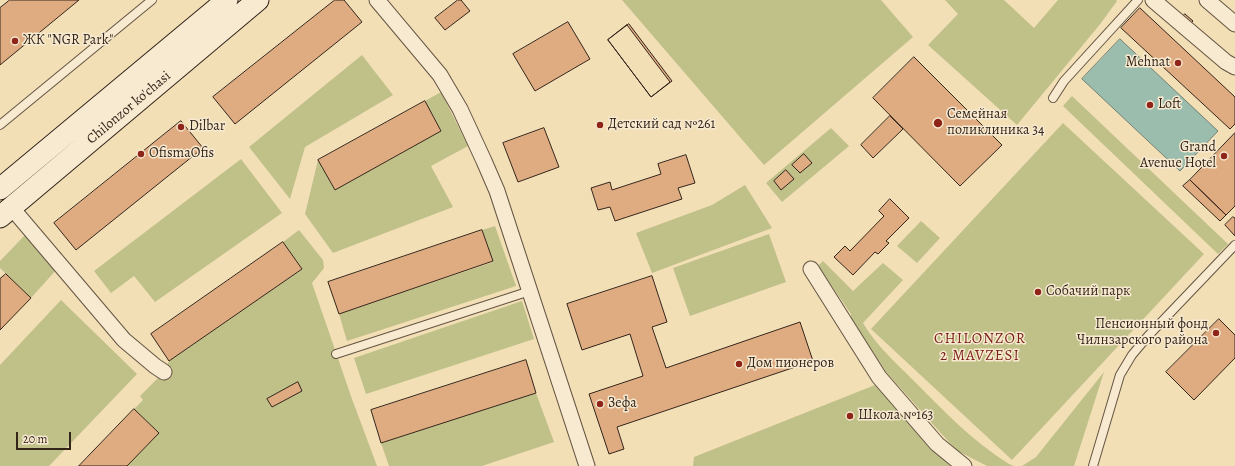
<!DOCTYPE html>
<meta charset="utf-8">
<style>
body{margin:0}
#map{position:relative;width:1235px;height:466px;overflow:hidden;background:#f2dfb6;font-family:Alegreya,serif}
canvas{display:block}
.scale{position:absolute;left:16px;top:432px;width:55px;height:18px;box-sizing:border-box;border:2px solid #34251b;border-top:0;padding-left:5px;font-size:12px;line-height:14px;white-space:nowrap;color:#34251b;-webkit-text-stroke:3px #f7ead0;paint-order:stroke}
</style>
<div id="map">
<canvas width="1235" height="466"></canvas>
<div class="scale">20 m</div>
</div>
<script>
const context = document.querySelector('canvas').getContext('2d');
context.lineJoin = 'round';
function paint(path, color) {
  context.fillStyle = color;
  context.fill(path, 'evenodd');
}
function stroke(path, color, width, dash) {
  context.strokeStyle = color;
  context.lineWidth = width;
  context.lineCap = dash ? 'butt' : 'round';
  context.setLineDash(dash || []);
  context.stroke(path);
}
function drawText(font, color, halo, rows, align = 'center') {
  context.font = font + ' Alegreya,serif';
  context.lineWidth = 3;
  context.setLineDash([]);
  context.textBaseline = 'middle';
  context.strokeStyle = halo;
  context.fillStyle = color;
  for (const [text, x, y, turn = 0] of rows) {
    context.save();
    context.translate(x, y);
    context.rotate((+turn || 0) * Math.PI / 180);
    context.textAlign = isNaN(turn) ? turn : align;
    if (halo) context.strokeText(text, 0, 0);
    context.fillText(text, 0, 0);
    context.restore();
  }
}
paint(new Path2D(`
 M622 0H881L913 37 764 165Z
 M945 0H1004L1034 28 1058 0H1116L1117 1 1101 23 1017 125 928 45 958 14Z
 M362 55 393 95 305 147 290 199 249 147Z
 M441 92 468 146 431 166 453 207 333 253 305 214 318 160 335 190 441 131 425 101Z
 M1072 96 1228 244 1218 254 1063 106Z
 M1063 123 1204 254 1012 460 871 329Z
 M831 128 849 146 782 202 766 183Z
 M241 159 282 213 155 302 134 276 111 293 94 271Z
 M745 185 772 228 652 273 636 233 712 205Z
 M921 221 940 238 917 263 897 246Z
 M495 226 516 286 347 341 339 314 493 262 482 230Z
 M299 230 323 260 324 268 312 283 352 399 377 466H127L159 433 134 409 143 400 140 396 164 372 169 361 302 269 283 242Z
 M769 234 786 282 690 316 673 268Z
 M25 235 57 269 31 298 0 268V261Z
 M823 261 853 291 883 263 903 280 863 323C876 345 894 361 912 379 942 409 972 441 1009 464L1014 466H987L956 450 886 372 851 318V314L818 266Z
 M61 300 137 374 49 466H0V365Z
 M522 301 534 339 366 394 354 358Z
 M1104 372 1074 466H1022L1036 457Z
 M875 385 950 466H693L694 457Z
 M536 393 554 442 482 466H389L381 443Z`), '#c0c089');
const water = new Path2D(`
 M1120 39 1218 131 1180 171 1082 79Z`);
paint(water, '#9bbdae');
stroke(water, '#728073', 1);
const building = new Path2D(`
 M10 0H79L0 65V8Z
 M335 0H344L362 22 235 124 213 97Z
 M458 0H461L470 11 445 30 435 18Z
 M1140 8 1235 97V124L1230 129 1121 28Z
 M1185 14 1193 21 1186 28 1179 21Z
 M568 22 590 59 535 91 513 54Z
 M629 24 672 81 651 97 608 40Z
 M627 25 670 82 651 97 608 40Z
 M914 57 1002 145 960 186 873 98Z
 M425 101 441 131 335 190 318 160Z
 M890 116 903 129 873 158 861 145Z
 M181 121 203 148 76 250 54 223Z
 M544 128 559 167 518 182 503 143Z
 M1235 133V206L1226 215 1190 180Z
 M804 154 812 163 800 173 792 165Z
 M686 155 695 183 678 188 682 199 615 221 610 207 598 210 591 188 610 182 612 190 661 174 658 164Z
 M786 170 794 179 781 190 774 181Z
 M1190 180 1226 215 1220 221 1183 186Z
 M890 199 909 218 886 241 889 243 878 254 875 252 853 275 834 257 845 246 850 251 884 216 879 211Z
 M1233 217 1235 218V236L1225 225Z
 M482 230 493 261 339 314 328 282Z
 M283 242 302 269 169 361 151 334Z
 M6 274 31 298 0 330V279Z
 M652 276 667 322 652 327 666 368 800 322 813 361 617 427 624 449 609 454 589 394 643 376 630 334 582 350 567 304Z
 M1219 319 1235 335V358L1194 400 1166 372Z
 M526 360 536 393 381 443 371 410Z
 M298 382 302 391 272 407 267 399Z
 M134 409 159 433 127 466H79Z`);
paint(building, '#dfac82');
stroke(building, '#34251b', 1);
const lane = new Path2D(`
 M1053 98 1064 81 1138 0
 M0 125 152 0
 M336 354 530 291
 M1093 466 1120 375 1132 355 1148 336 1235 245`);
const street = new Path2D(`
 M377 0 440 75 460 109 484 161 497 191 587 466
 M1153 0 1226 62 1235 67
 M1207 0 1235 24
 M11 207 124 340 155 366 164 372
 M811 269 879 377 937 444 964 466`);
const secondary = new Path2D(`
 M0 189 227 0
 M0 217 258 0`);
stroke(lane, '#645442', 10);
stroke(street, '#645442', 17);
stroke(secondary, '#34251b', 23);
stroke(lane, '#f7ead0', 8);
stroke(street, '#f7ead0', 15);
stroke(secondary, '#f7ead0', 21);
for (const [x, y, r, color] of [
 [15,41,4,"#8f2418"],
 [1178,63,4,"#8f2418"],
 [1150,105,4,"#8f2418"],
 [938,123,5,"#8f2418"],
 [600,125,4,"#8f2418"],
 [181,127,4,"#8f2418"],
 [141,154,4,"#8f2418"],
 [1224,156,4,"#8f2418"],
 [1038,292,4,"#8f2418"],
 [1216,333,4,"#8f2418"],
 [739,364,4,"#8f2418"],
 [600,404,4,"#8f2418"],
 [850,416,4,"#8f2418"]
]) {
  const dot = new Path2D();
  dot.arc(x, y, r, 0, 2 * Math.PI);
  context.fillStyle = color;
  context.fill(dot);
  stroke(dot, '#f7ead0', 1.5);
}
drawText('14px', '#34251b', '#f7ead0', [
 ["ЖК \"NGR Park\"",23,41],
 ["Mehnat",1170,63,"right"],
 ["Loft",1158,105],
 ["Семейная",947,115],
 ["поликлиника 34",947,131],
 ["Детский сад №261",608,125],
 ["Dilbar",189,127],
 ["Grand",1216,148,"right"],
 ["Avenue Hotel",1216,164,"right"],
 ["OfismaOfis",149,154],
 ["Собачий парк",1046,292],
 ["Пенсионный фонд",1208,325,"right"],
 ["Чилнзарского района",1208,341,"right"],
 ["Дом пионеров",747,364],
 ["Зефа",608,404],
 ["Школа №163",858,416]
], 'left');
drawText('14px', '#34251b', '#f7ead0', [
 ["Chilonzor ko'chasi",129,108,-40]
]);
context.letterSpacing = '1px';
drawText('15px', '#7a1f14', '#f7ead0', [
 ["CHILONZOR",980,339],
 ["2 MAVZESI",980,356]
]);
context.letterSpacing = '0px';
</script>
